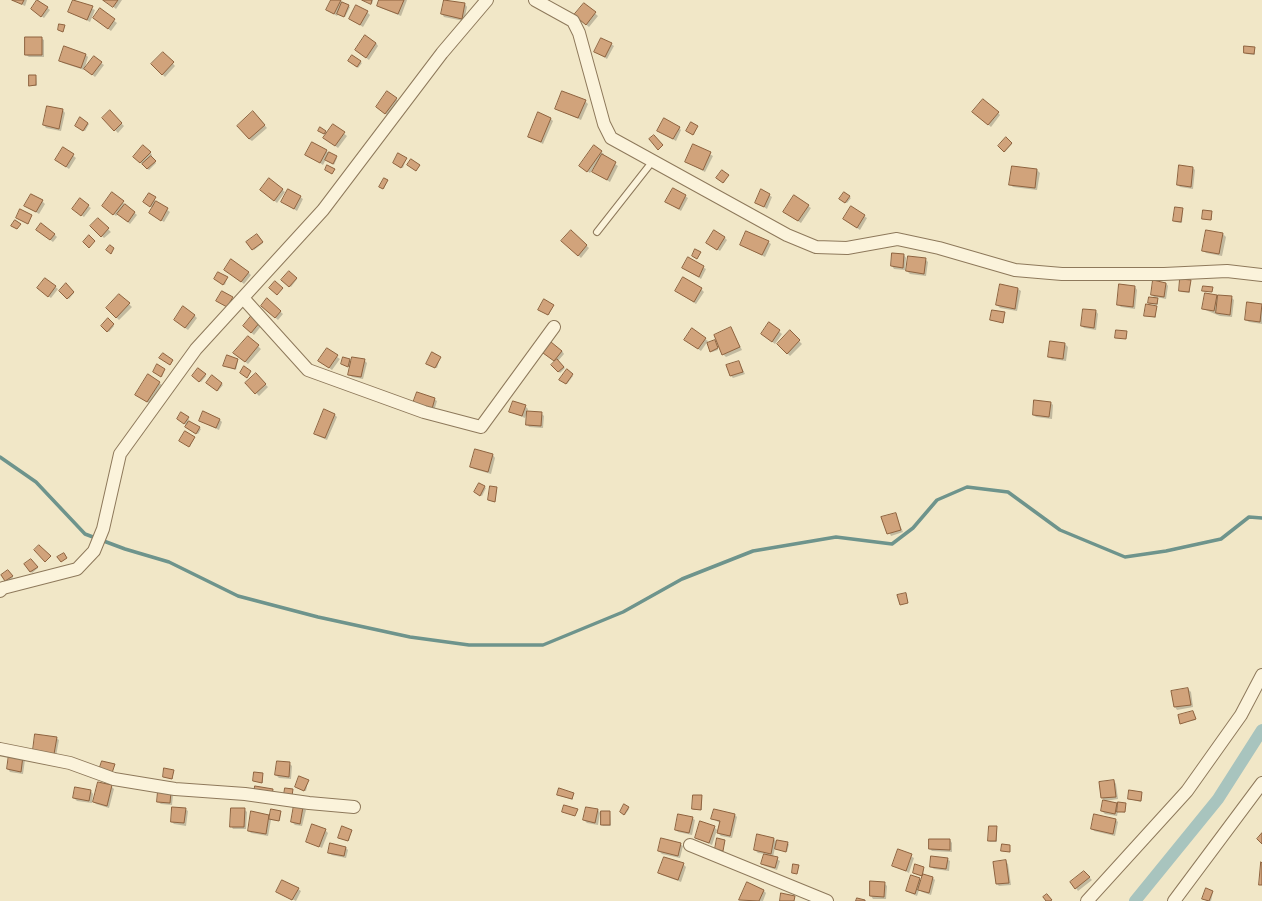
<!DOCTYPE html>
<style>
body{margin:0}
canvas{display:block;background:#f1e7c7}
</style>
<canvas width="1262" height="901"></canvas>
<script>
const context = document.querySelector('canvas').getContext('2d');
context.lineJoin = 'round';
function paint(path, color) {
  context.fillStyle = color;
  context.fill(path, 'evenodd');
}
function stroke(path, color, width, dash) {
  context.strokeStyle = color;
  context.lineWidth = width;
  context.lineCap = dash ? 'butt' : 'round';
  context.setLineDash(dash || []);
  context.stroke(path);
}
paint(new Path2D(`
 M12 0H27L25 6Z
 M38 0 50 10 44 18 32 9Z
 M74 0 95 10 90 22 70 12Z
 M105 0H122L116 9Z
 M332 0H339L350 7 345 17 338 14 337 16 327 10Z
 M363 0H373L372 4Z
 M380 0H407L401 16 381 8 378 5Z
 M445 0 465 4 467 7 464 21 444 17 442 14Z
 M584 4 598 16 589 27 578 18Z
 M100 10 117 23 111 31 94 18Z
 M367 12 370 15 363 27 350 19Z
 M41 38 44 40V57H29L26 55Z
 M376 43 378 46 369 60 356 50Z
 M611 44 614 46 607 59 595 52Z
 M1245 47 1255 48V55L1246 54Z
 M64 48 86 55 88 57 84 70 63 63 60 61Z
 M163 53 175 66 165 77 152 64Z
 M352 56 362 63 358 68 350 62Z
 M101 63 104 65 95 77 88 71Z
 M36 76 37 86H31L30 85Z
 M396 99 399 101 388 116 377 107Z
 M585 101 588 104 581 120 556 109Z
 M63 110 65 113 61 131 46 128 44 125Z
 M110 112 124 126 118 133 103 118Z
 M998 113 1000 115 991 127 976 114Z
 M256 115 267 128 252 141 249 139Z
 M550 118 553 121 543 144 529 136Z
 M80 119 89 124 85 131 77 126Z
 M333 125 347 136 338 148 327 140 326 135 319 131H325L327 134Z
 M697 126 694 135 688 132Z
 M679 128 681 130 676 141 658 131Z
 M1006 139 1012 144 1005 152 999 146Z
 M694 145 713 156 705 172 686 162Z
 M64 148 76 158 69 169 56 160Z
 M326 151 337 158 334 165 326 159 323 165 306 154Z
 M150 152 152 155 151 157 156 163 149 170 134 157Z
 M601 152 604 154 603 156 618 166 610 182 593 172 596 165 590 173 583 168Z
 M406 159 403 168 395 164Z
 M1012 167 1037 170 1040 173 1037 190 1013 187 1010 184Z
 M1193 168 1195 170 1193 189 1180 187 1178 185Z
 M728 175 724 183 718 179Z
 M269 179 285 192 277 203 264 192Z
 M387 181 384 189 381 187Z
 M673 189 688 198 681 211 666 202Z
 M762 191 772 197 767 209 756 202Z
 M844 193 851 198 847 203 841 200Z
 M113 194 137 215 130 224 118 214 116 216 106 208Z
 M300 197 303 199 297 211 283 202Z
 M155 198V201L170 212 164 222 150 213 153 208 146 203Z
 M42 201 45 204 39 214 26 206Z
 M88 206 91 208 84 217 76 211Z
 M808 206 811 208 801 223 787 214Z
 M1183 209 1182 223 1175 222 1174 221Z
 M1212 212V220L1203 218Z
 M864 216 867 218 860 230 844 219Z
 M98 220 111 232 104 238 92 226Z
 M1207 231 1223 234 1226 237 1222 256 1206 253 1203 250Z
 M40 232 54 234 57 237 53 242Z
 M571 232 589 248 581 258 563 241Z
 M257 235 263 243 254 250 248 242Z
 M724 237 727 240 720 251 707 243Z
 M768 242 771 244 765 257 741 245Z
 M904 255 906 258 905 270 894 269 892 266Z
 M688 259 706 269 701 279 683 268Z
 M925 259 928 262 926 276 910 274 907 271Z
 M228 272H248L251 275 244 284Z
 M289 272 297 279 291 287 282 280Z
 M227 278 225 285 216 280Z
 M45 279 58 289 51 298 41 291Z
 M1190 281V293L1181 292 1180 291Z
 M1166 283 1168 286 1166 299 1156 297 1158 300V305L1150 304 1149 303 1156 299 1152 295Z
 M66 285 74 293 69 299 60 291Z
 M1001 286 1018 289 1021 291 1017 311 1000 308 997 305Z
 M1135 287 1137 290 1135 309 1121 307 1118 304Z
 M701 289 704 292 696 304 679 293Z
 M119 295 132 307 119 320 107 308Z
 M1216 296 1218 298 1231 297 1234 300 1232 317 1220 316 1203 309Z
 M267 300 283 314 278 320 262 306Z
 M553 305 549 315 540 311Z
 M1262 305V324L1249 322 1246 320Z
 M1156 307V318L1145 315Z
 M1096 311 1098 314 1096 330 1084 328 1082 326Z
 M1004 313V323L991 320Z
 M194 315 197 318 188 330 177 322Z
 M252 316 262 325 254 335 246 328Z
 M108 320 114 326 109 332 102 326Z
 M770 324 782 334 775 344 762 334Z
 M731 328 742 350 726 357 723 354Z
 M790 332 802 344 790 356 778 344Z
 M248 337 261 349 248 364 237 355Z
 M705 339 708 341 701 351 688 342Z
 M715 342 718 350 712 352 711 351Z
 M1051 342 1065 344 1068 347 1066 361 1052 359 1049 357Z
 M327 350 340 359 332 370 320 361Z
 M562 351 564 354 558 361 565 368 560 373 552 365 556 361 547 355Z
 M344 358 352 362 364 360 367 363 363 379 352 377 349 374 351 368 342 364Z
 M440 358 437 368 429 364Z
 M238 360 236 370 226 366Z
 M739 362 745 374 733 378 731 376Z
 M165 369 162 377 155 373Z
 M199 369 206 376 201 382 193 376Z
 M567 371 573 376 567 384 561 380Z
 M256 375 268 387 259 396 247 383Z
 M212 377 223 385 218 391 207 383Z
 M159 383 162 385 150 404 139 397Z
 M434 399 437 401 434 411 417 405Z
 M1051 403 1053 405 1052 419 1036 417 1034 415Z
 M525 406 528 409 525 418 511 412Z
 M541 413 544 416 543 428 529 427 527 424Z
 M182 414 189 419 188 421 201 429 198 434 179 420Z
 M334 414 337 417 327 440 318 436 316 433Z
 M220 420 222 422 219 430 200 421Z
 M194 438 190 447 181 441Z
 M493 455 495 458 491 474 474 469 471 467Z
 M479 484 486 488 482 496 476 493Z
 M496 488 495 502 490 501 489 500Z
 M895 514 903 532 891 536 883 518Z
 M31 560 38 568 32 573 26 565Z
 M9 572 13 578 7 582 2 575Z
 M1188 689 1191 692 1193 707 1177 710 1175 707 1172 692Z
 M1193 712 1196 720 1181 723Z
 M56 738 59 740 56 756 36 753Z
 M23 757 25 760 23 774 10 772 8 769Z
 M289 763 292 766 291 779 279 778 276 775Z
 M173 771V779L164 777Z
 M263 774V783L254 781Z
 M308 781 306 791 297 788Z
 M1114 781 1116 784 1118 799 1105 801 1102 798 1100 783Z
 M111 786 114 789 109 808 96 804 94 802Z
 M76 789 91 791 93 794 92 803 77 801 74 798Z
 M170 793 173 795 172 805 161 804 158 802Z
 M1142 793 1141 802 1129 799Z
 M573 794V800L558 795Z
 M702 796V810H694L693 809Z
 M1116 804 1119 807 1125 804V813L1118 811 1117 816 1105 814 1102 811Z
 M625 806 629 809 625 815 622 813Z
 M303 808 306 810 302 826 295 825 292 822Z
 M185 809 188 811 186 826 174 824 172 822Z
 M244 809 247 812 246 829H233L231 826Z
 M598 810 600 813 598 825 587 823 584 820Z
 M281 811 280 821 271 820 268 836 251 833 249 831 269 816 270 818Z
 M610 812 611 826H603L602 825Z
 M735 815 737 817 732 838 721 836 718 833 720 823 713 819Z
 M692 818 695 820 692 835 678 832 676 830Z
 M1116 820 1118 822 1115 836 1094 831 1092 828Z
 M714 827 717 830 712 845 696 838Z
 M997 827V842H990L989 841Z
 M325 830 328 833 322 848 307 841Z
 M351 831 349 841 340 838Z
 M774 839 777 842 778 841 789 844 787 852 775 848 773 857 780 861 777 870 765 866 762 864 765 854 758 853 755 850Z
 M950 840 952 843V852L932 851 930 849Z
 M680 844 683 846 680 858 662 854 659 851Z
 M346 848 348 850 346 858 332 855 329 853Z
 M899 850 914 858 909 873 893 865Z
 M947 859 950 861 949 871 934 869 931 867Z
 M1005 861 1008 864 1011 885 999 886 997 884Z
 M683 864 686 867 681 882 662 875 659 873Z
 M924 868 923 875 933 878 935 880 931 895 922 892 919 890 917 896 910 893 907 891 919 879 922 882 923 876 914 873Z
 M1087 875 1092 880 1078 891 1076 888Z
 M884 883 887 886 886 899H873L871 896Z
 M298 889 301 891 296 901 277 892Z
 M764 891 766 893 763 901 740 900Z
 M1213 892 1211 901 1203 899Z`), '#0003');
stroke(new Path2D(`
 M0 457 36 482 85 534 125 549 169 562 238 596 318 617 410 637 469 645H543L623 612 682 579 753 551 836 537 892 544 913 528 937 500 967 487 1008 492 1060 530 1125 557 1166 551 1221 539 1249 517 1262 518`), '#6e948c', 3.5);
stroke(new Path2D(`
 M1135 901 1218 799 1262 730`), '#a8c4be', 12);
const building = new Path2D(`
 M12 0H24L22 4Z
 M37 0 48 7 41 17 31 9Z
 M73 0 93 6 87 20 68 12Z
 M103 0H118L113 7Z
 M331 0H341L334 14 326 10Z
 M362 0H372L371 4Z
 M379 0H404L398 14 377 6Z
 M444 0 465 3 462 19 441 14Z
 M342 2 349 5 344 17 337 14Z
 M584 3 596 12 586 25 574 15Z
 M356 5 368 11 360 25 349 19Z
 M100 8 115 19 108 29 93 18Z
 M59 24 65 25 63 32 58 30Z
 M365 35 376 43 366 58 355 50Z
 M25 37H42V55H25Z
 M601 38 612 43 605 57 594 52Z
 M64 46 86 54 81 68 59 61Z
 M1244 46 1255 47 1254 54 1244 53Z
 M163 52 174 62 162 75 151 64Z
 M352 55 361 61 357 67 348 61Z
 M94 56 102 62 92 75 84 69Z
 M29 75H36V85L29 86Z
 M387 91 397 98 385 114 376 107Z
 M562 91 586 100 578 118 555 109Z
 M983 99 999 112 988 125 972 112Z
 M47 106 63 109 59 129 43 125Z
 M110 110 122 123 114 131 102 118Z
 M253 111 265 125 249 139 237 126Z
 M538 112 551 118 541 142 528 137Z
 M80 117 88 123 83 131 75 126Z
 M664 118 680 127 673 139 657 131Z
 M691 122 698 126 693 135 686 131Z
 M333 124 345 132 335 146 323 138Z
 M320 127 326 131 324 134 318 131Z
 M654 135 663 145 658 150 649 139Z
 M1006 137 1012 143 1004 152 998 146Z
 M312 142 327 150 320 163 305 155Z
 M693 144 711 152 703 170 685 162Z
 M143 145 151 152 140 163 133 157Z
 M594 145 602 151 587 172 579 166Z
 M63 147 74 154 66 167 55 160Z
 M329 152 337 156 333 164 325 160Z
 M398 153 407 158 401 168 393 163Z
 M602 154 616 162 607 180 592 172Z
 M151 156 156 161 147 169 142 164Z
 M411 159 420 165 416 171 407 165Z
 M327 165 335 169 332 174 325 170Z
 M1179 165 1193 167 1191 187 1177 185Z
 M1012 166 1037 169 1035 188 1009 185Z
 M722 170 729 175 723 183 716 178Z
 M269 178 283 189 274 201 260 190Z
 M384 178 388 180 383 189 379 187Z
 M673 188 686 195 679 209 665 202Z
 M288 189 301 196 294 209 281 202Z
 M761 189 770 194 764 207 755 203Z
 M112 192 124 201 113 215 102 206Z
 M844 192 850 196 845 203 839 199Z
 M149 193 156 197 150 207 143 202Z
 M31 194 43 200 36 212 24 206Z
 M794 195 809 205 798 221 783 212Z
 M80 198 89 205 81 216 72 209Z
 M156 201 168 208 161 221 149 213Z
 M125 204 135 212 128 222 117 214Z
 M851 206 865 215 857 228 843 219Z
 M1175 207 1183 208 1181 222 1173 221Z
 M20 209 32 215 28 224 16 218Z
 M1203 210 1212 211 1211 220 1202 219Z
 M98 218 109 228 101 237 90 226Z
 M15 220 21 224 17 229 11 226Z
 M41 223 55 234 50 240 36 230Z
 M571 230 587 245 578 256 561 241Z
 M714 230 725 237 717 250 706 243Z
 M1206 230 1223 233 1219 254 1202 251Z
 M746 231 769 241 762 255 740 245Z
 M257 234 263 242 252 250 246 242Z
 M89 235 95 241 89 248 83 242Z
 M110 245 114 248 111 254 106 250Z
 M695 249 701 252 697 259 692 256Z
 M892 253 904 254 903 268 891 266Z
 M908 256 926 258 924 274 906 271Z
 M688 257 704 266 699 277 682 268Z
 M231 259 249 272 241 282 224 270Z
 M289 271 297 278 289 287 281 280Z
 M218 272 228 277 223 285 214 279Z
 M683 277 702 288 694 302 675 291Z
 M45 278 56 286 48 297 37 288Z
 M1180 279 1191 280 1189 292 1179 291Z
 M1153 280 1166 283 1164 297 1151 295Z
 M275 281 283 288 277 295 269 288Z
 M66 283 74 292 67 299 59 291Z
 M1000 284 1018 288 1015 309 996 305Z
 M1119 284 1135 286 1133 307 1117 305Z
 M1203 286 1213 287 1212 292 1202 291Z
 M222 291 233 297 227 307 216 301Z
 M1205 293 1217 295 1214 311 1202 309Z
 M119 294 130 303 116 318 106 308Z
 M1218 295 1232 296 1230 315 1216 313Z
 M1149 297 1158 298 1157 304 1148 303Z
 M267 298 281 311 275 318 261 306Z
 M544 299 554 305 548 315 538 310Z
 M1247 302 1262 304 1260 322 1245 320Z
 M1146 304 1157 306 1155 317 1144 316Z
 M183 306 195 315 185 328 174 320Z
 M1083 309 1096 310 1094 328 1081 326Z
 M992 310 1005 312 1003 323 990 320Z
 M252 315 260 322 251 333 243 326Z
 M108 318 114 324 107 332 101 326Z
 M769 322 780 330 772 342 761 334Z
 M731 327 740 347 722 355 714 335Z
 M692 328 706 338 698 349 684 340Z
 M790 330 800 340 787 354 777 344Z
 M1116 330 1127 331 1126 339 1115 338Z
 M248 336 259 345 245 362 233 353Z
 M715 340 718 348 710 352 707 343Z
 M1050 341 1065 343 1063 359 1048 357Z
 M551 342 562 351 554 361 543 353Z
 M327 348 338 355 329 368 318 361Z
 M432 352 441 357 435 368 426 364Z
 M163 353 173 360 170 365 159 358Z
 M227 355 238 359 235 369 223 366Z
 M343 357 350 359 348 367 341 364Z
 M352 357 365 359 361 377 348 375Z
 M557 359 564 367 558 372 551 365Z
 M739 361 743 372 730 376 726 365Z
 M157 364 165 369 161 377 153 372Z
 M244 366 251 371 247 378 240 373Z
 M198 368 206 374 199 382 192 376Z
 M567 369 573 374 566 384 559 380Z
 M256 373 266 384 255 394 245 383Z
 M148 374 160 382 147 402 135 395Z
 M212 375 222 383 217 391 206 383Z
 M417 392 435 398 432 409 413 403Z
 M1034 400 1051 402 1049 417 1033 415Z
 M513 401 526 405 522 416 509 412Z
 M324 409 335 414 325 438 314 434Z
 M203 411 220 419 216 428 199 421Z
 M527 411 542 412 541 426 526 425Z
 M181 412 189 417 184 424 177 419Z
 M189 421 200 427 196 434 185 427Z
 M185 431 195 437 189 447 179 441Z
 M475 449 493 454 488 472 470 467Z
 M479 483 485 486 480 496 474 492Z
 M490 486 497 487 495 502 488 500Z
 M896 513 901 530 887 534 881 517Z
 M39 545 51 556 45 562 34 550Z
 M64 553 67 558 61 562 57 557Z
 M31 559 38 567 30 572 24 564Z
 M8 570 13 576 5 581 1 575Z
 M906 593 908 603 900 605 897 595Z
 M1188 688 1191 705 1174 707 1171 691Z
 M1193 711 1196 719 1180 724 1178 715Z
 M35 734 57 737 54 754 33 750Z
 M9 754 23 756 21 772 7 769Z
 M102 761 115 764 112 773 99 770Z
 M277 761 290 762 289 777 275 775Z
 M164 768 174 770 172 779 163 777Z
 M254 772 263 773 262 783 253 781Z
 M299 776 309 780 304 791 295 787Z
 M1114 780 1116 797 1101 798 1099 782Z
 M98 782 112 785 107 806 93 802Z
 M255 786 273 789 272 796 254 794Z
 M75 787 91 790 89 801 73 798Z
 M285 788 293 789 292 796 284 795Z
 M559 788 574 793 572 799 557 795Z
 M1129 790 1142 792 1141 801 1128 799Z
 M158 791 171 792 170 803 157 802Z
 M693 795H702L701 810 692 809Z
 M1103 800 1117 803 1115 814 1101 811Z
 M1118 802 1126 803 1125 812H1117Z
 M624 804 629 807 624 815 620 812Z
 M294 805 303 807 300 824 291 822Z
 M564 805 578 809 575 816 562 812Z
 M172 807 186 808 184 823 171 822Z
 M586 807 598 809 595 823 583 820Z
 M231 808H245L244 827H230Z
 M271 809 281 811 279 821 269 819Z
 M714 809 735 814 730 836 717 833 720 821 711 819Z
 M251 811 269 815 266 834 248 831Z
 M601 811H610V825H601Z
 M678 814 693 817 689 833 675 830Z
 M1094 814 1116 819 1113 834 1091 829Z
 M700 821 715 826 709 843 695 838Z
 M312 824 326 829 319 847 306 842Z
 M342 826 352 830 348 841 338 838Z
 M989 826H997L996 841H988Z
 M1262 833V844L1257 839Z
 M757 834 774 838 771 854 754 850Z
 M661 838 681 843 678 856 658 851Z
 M717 838 725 840 723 851 715 849Z
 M929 839H950V850L929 849Z
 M777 840 788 842 786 852 775 849Z
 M330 843 346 847 344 856 328 853Z
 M1002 844 1010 845V852L1001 851Z
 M898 849 912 854 906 871 892 866Z
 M764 854 778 857 775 868 761 864Z
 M931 856 948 858 946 869 930 867Z
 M664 857 684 863 678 880 658 873Z
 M1006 860 1009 883 996 884 993 862Z
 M1261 862 1262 863V885H1259Z
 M793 864 799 865 797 874 792 873Z
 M915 864 924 867 922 876 913 873Z
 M1084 871 1090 877 1075 889 1070 882Z
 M923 874 933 877 929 893 918 890Z
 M911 875 920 878 915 894 906 891Z
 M282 880 299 888 292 900 276 892Z
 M870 881 885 882 884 897 870 896Z
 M747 882 764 890 759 901 739 900Z
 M1206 888 1213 891 1209 901 1202 899Z
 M781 893 795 896 794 901H780Z
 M1047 894 1052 900 1050 901H1046L1043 897Z
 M857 898 865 900V901H856Z`);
paint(building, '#d1a37b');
stroke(building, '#8e633f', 1);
const service = new Path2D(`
 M597 232 652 162`);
const minor = new Path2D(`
 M535 0 573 21 579 33 604 124 611 138 787 235 816 247 847 248 897 239 939 248 1015 270 1062 274H1164L1227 271 1262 275
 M243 298 308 370 424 412 481 427 554 327
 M0 591 3 588 77 569 94 551 103 529 120 454 196 349 323 210 442 53 487 0
 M0 749 70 763 114 779 175 789 245 794 309 803 354 807
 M690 845 827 901
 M1087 901 1187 791 1241 715 1262 675
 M1174 901 1262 783`);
stroke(service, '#8e795b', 8);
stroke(minor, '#8e795b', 14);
stroke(service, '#fbf3db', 6);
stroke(minor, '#fbf3db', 12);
</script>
